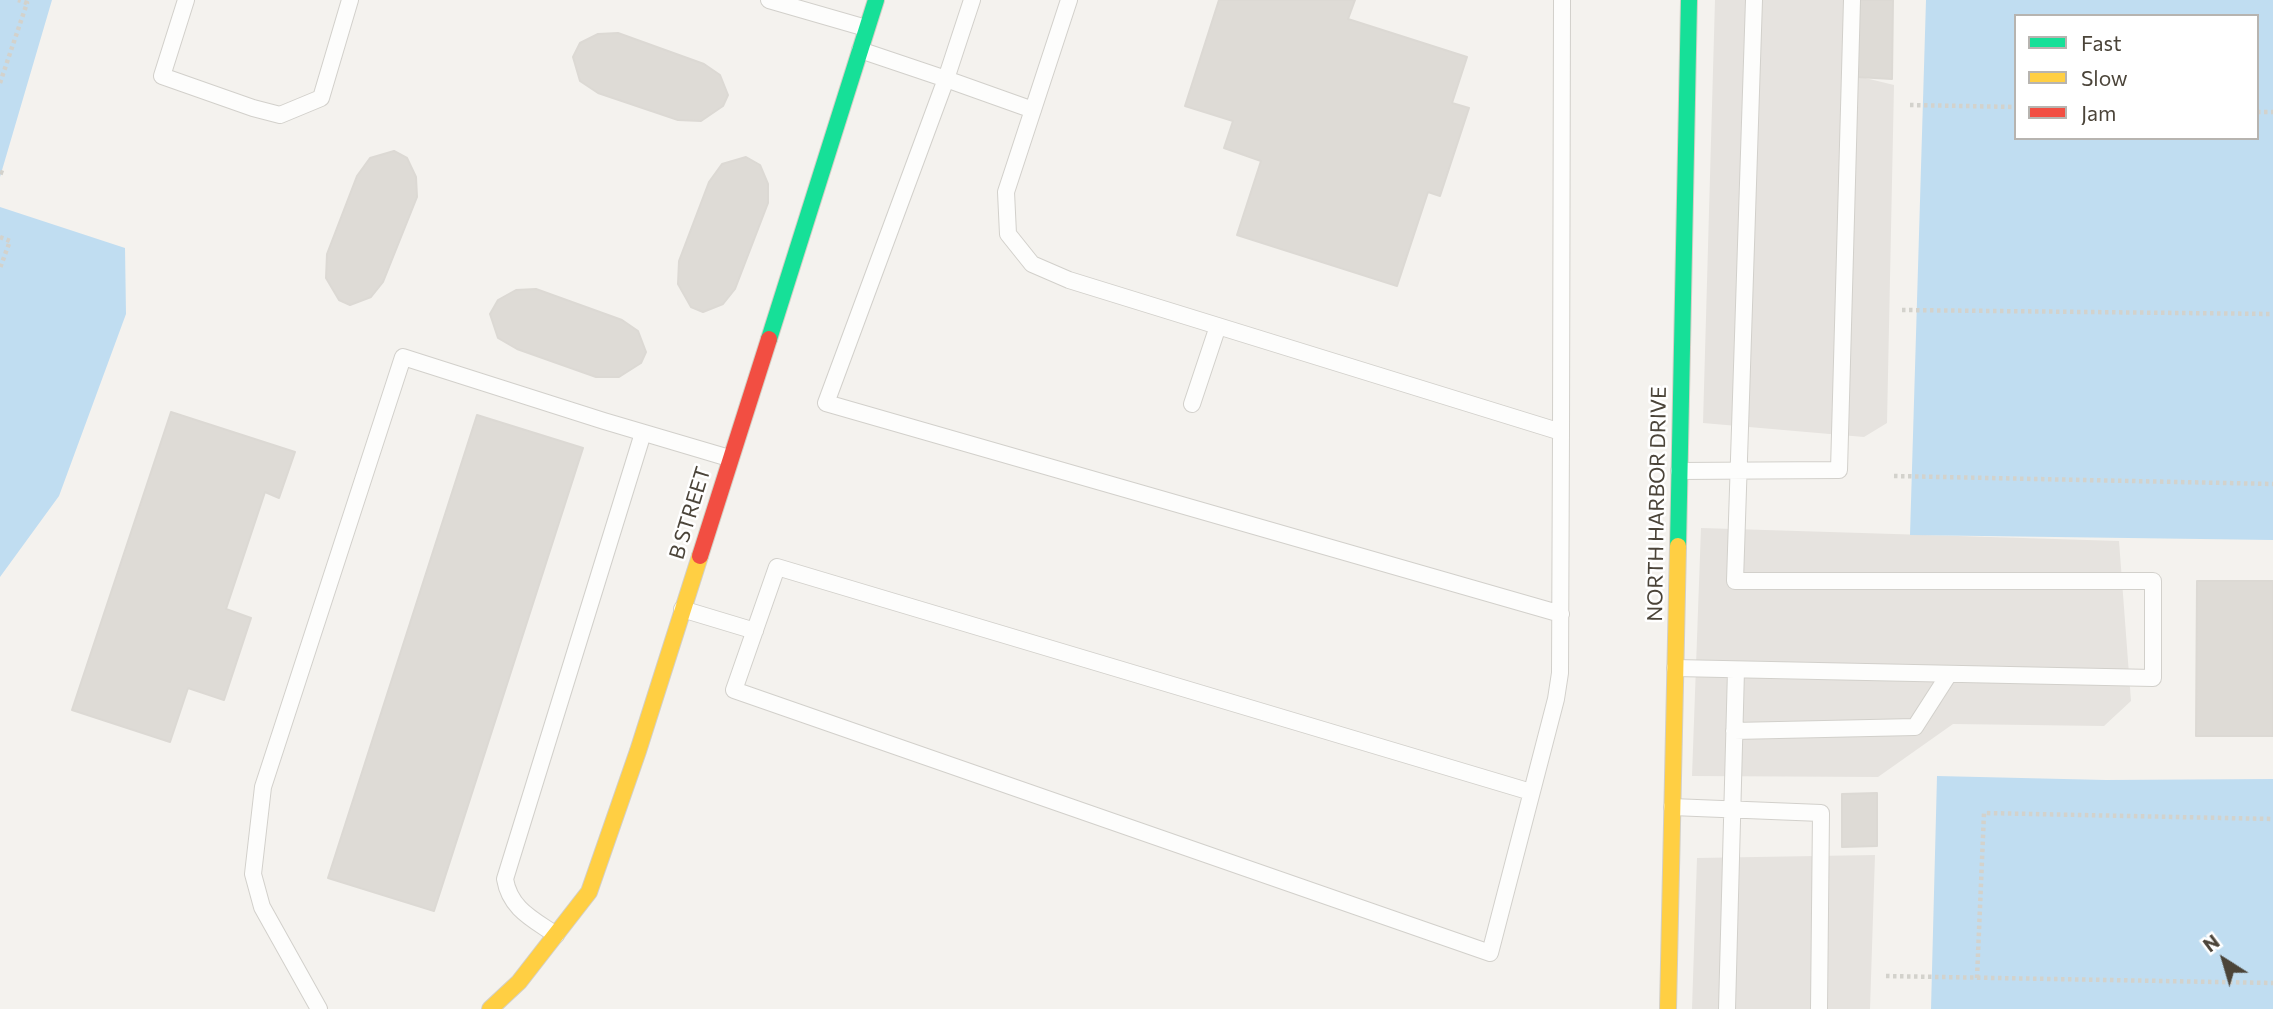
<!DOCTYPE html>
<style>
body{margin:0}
#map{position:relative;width:2273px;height:1009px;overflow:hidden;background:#f4f2ee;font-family:Commissioner,sans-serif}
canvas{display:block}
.legend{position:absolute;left:2014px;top:14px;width:245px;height:126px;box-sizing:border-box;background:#fff;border:2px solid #b7b4b0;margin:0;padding:9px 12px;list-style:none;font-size:21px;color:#4b4439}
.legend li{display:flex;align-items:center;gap:14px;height:35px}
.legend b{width:35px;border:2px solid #b7b4b0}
.north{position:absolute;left:2189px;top:925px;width:70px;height:70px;-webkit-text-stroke:5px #fff;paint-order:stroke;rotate:323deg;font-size:19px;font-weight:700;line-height:28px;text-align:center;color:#4b4439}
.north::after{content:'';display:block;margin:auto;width:24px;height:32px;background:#4b4439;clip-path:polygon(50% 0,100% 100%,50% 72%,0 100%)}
</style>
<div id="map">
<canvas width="2273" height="1009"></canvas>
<ul class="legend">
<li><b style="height:9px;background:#16e098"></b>Fast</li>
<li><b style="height:9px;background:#ffcf43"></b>Slow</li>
<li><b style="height:9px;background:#f24e42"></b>Jam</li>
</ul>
<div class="north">N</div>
</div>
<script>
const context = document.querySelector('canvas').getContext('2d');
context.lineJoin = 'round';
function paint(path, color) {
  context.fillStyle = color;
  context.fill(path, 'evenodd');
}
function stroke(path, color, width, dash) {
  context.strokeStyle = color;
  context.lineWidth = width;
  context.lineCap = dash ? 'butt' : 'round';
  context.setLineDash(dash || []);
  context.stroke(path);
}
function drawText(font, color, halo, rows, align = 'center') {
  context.font = font + ' Commissioner,sans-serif';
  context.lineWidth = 5;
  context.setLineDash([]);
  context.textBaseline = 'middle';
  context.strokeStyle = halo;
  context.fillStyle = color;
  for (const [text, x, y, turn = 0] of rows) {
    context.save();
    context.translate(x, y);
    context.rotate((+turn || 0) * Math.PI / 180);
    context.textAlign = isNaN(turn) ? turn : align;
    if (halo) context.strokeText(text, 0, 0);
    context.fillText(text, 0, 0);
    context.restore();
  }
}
paint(new Path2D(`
 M1715 0H1859L1857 76 1894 85 1887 423 1864 437 1703 423Z
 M1701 528 2119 541 2131 701 2104 726 1953 724 1878 777 1692 776Z
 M1875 855 1870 1009H1692L1697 858Z`), '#e6e3df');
paint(new Path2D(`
 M0 0H52L0 177Z
 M1926 0H2273V540L1910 535ZM2016 16H2257V138H2016Z
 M0 207 125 248 126 314 59 496 0 577Z
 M1937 776 2106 780 2273 779V1009H1931Z`), '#c0ddf1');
const building = new Path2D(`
 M1219 0H1355L1348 19 1467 57 1452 103 1469 108 1440 196 1428 192 1397 286 1237 235 1261 161 1224 148 1233 121 1185 106Z
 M1859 0H1893L1892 79 1857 77Z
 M618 33 704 64 720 75 728 95 723 106 701 121 678 120 598 93 580 81 573 57 580 43 598 34Z
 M394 151 407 158 416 177 417 197 383 282 371 297 350 305 339 300 326 278 327 254 357 176 370 158Z
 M746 157 760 165 768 184V203L735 289 723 304 703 312 691 307 678 284 679 261 709 182 722 164Z
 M536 289 622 320 638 331 646 352 641 363 619 377H596L517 349 498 338 490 314 498 300 516 290Z
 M171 412 295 452 279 498 265 492 226 609 251 618 224 700 188 688 170 742 72 710Z
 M477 415 583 448 434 911 328 878Z
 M2197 581H2273V736H2196Z
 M1877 793V846L1842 847V794Z`);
paint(building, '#dedbd6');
stroke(building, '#dcd9d4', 2);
const lane = new Path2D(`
 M186 0 162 76 253 108 280 115 321 98 350 0
 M769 0 866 28
 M1069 0 1006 192 1008 234 1032 264 1069 280 1561 432 1560 673 1556 699 1490 953 734 690 777 567 1531 792
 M860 50 946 79 972 0
 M1033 110 946 79 826 403 1561 614
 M1192 404 1218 326
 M1561 432 1562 0
 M1679 471 1839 470 1852 0
 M682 609 755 631
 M1675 668 2153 678V581H1735L1754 0
 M1734 731 1915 727 1949 674
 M1672 807 1821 813 1819 1009
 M556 935C533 919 510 909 505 879L643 433
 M319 1009 262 907 253 874 263 787 403 357 604 421 729 458
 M1727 1009 1736 670`);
const fast = new Path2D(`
 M769 339 876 0
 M1678 546 1689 0`);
const slow = new Path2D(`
 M490 1009 519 982 589 892 638 751 700 556
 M1668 1009 1678 546`);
const jam = new Path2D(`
 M700 556 769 339`);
stroke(lane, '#d2d0cb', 18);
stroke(fast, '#d3cfc5', 18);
stroke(slow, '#d3cfc5', 18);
stroke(jam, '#d3cfc5', 18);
stroke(new Path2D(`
 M0 83 27 3 18 0
 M1910 105 2016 107
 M2257 112H2273
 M0 172 6 174
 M0 237 10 241 0 268
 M1902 310 2273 314
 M1894 476 2273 484
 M1886 976 2273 983
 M1977 978 1984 813 2273 819`), '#d3d2cc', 4.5, [3.5, 3.5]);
stroke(lane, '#fdfdfc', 16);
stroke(fast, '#16e098', 16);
stroke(slow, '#ffcf43', 16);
stroke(jam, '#f24e42', 16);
drawText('21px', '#4b4439', '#fff', [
 ["NORTH HARBOR DRIVE",1657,504,-89],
 ["B STREET",690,513,-73]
]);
</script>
